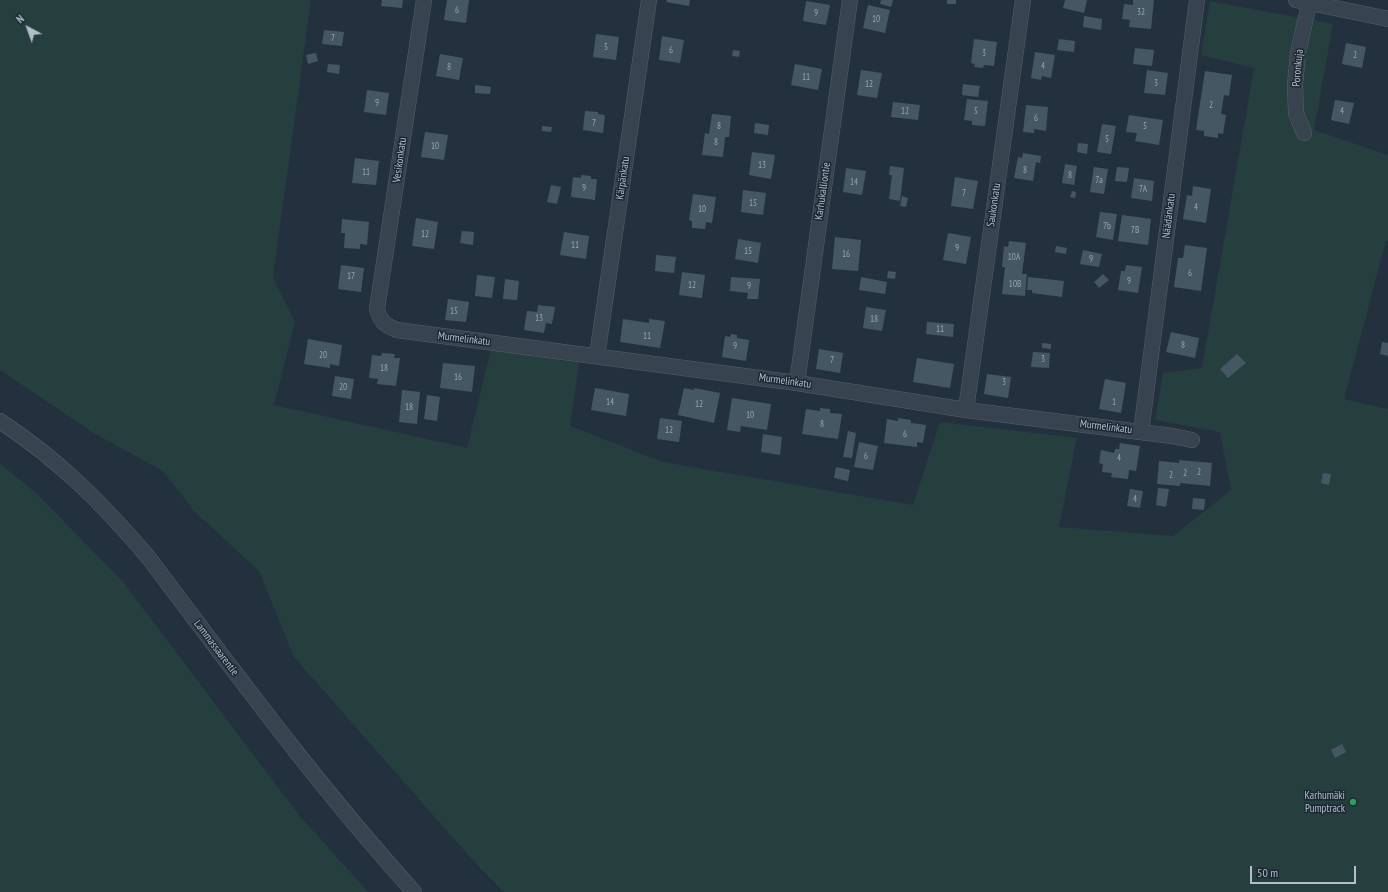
<!DOCTYPE html>
<meta charset="utf-8">
<style>
body{margin:0}
#map{position:relative;width:1388px;height:892px;overflow:hidden;background:#23313e;font-family:"PT Sans Narrow",sans-serif}
canvas{display:block}
.north{position:absolute;left:8px;top:8px;width:40px;height:40px;-webkit-text-stroke:3px #1c2833;paint-order:stroke;rotate:319deg;font-size:11px;font-weight:700;line-height:16px;text-align:center;color:#b2bec9}
.north::after{content:'';display:block;margin:auto;width:14px;height:18px;background:#b2bec9;clip-path:polygon(50% 0,100% 100%,50% 72%,0 100%)}
.scale{position:absolute;left:1250px;top:866px;width:106px;height:18px;box-sizing:border-box;border:2px solid #b2bec9;border-top:0;padding-left:5px;font-size:12px;line-height:14px;white-space:nowrap;color:#b2bec9;-webkit-text-stroke:3px #1c2833;paint-order:stroke}
</style>
<div id="map">
<canvas width="1388" height="892"></canvas>
<div class="north">N</div>
<div class="scale">50 m</div>
</div>
<script>
const context = document.querySelector('canvas').getContext('2d');
context.lineJoin = 'round';
function paint(path, color) {
  context.fillStyle = color;
  context.fill(path, 'evenodd');
}
function stroke(path, color, width, dash) {
  context.strokeStyle = color;
  context.lineWidth = width;
  context.lineCap = dash ? 'butt' : 'round';
  context.setLineDash(dash || []);
  context.stroke(path);
}
function drawText(font, color, halo, rows, align = 'center') {
  context.font = font + ' "PT Sans Narrow",sans-serif';
  context.lineWidth = 3;
  context.setLineDash([]);
  context.textBaseline = 'middle';
  context.strokeStyle = halo;
  context.fillStyle = color;
  for (const [text, x, y, turn = 0] of rows) {
    context.save();
    context.translate(x, y);
    context.rotate((+turn || 0) * Math.PI / 180);
    context.textAlign = isNaN(turn) ? turn : align;
    if (halo) context.strokeText(text, 0, 0);
    context.fillText(text, 0, 0);
    context.restore();
  }
}
paint(new Path2D(`
 M0 0H311L273 277 295 322 274 405 467 448 491 349 579 363 570 426 663 462 913 505 940 422 1077 438 1059 527 1173 536 1231 490 1220 432 1155 420 1163 373 1202 368 1254 68 1201 55 1210 1 1333 24 1314 130 1388 155V241H1386L1344 399 1388 409V892H504L477 865 294 657 259 571 195 512 163 471 97 435 0 370Z
 M0 463 39 496 123 582 299 815 368 892H0Z`), '#253f3f');
paint(new Path2D(`
 M382 0H403L402 8 381 6Z
 M447 0H469L466 23 444 20Z
 M667 0H690L689 6 666 2Z
 M881 0H893L891 7 880 4Z
 M947 0H956V4H947Z
 M1065 0H1087L1084 13 1063 8Z
 M1133 0H1154L1151 29 1129 27 1130 20 1122 19 1124 4 1133 5Z
 M806 1 830 5 826 25 803 21Z
 M868 5 890 10 885 33 863 28Z
 M1084 16 1102 19 1101 30 1083 27Z
 M324 30 344 32 342 46 322 44Z
 M596 34 619 37 616 60 593 57Z
 M662 36 684 40 680 63 659 60Z
 M974 39 997 42 994 66 984 65 983 68 974 67 975 64 971 63Z
 M1059 39 1075 41 1074 52 1057 50Z
 M1346 43 1366 47 1362 68 1342 64Z
 M1135 48 1154 50 1152 66 1133 64Z
 M733 50 740 51 739 57 732 56Z
 M1035 52 1055 55 1051 78 1042 76 1041 80 1031 78Z
 M316 53 318 61 308 64 306 55Z
 M440 54 463 58 459 80 436 76Z
 M328 64 340 65 339 74 327 72Z
 M795 64 822 69 818 90 791 85Z
 M861 70 882 73 877 98 857 95Z
 M1147 70 1168 73 1165 95 1144 93Z
 M1205 71 1232 75 1229 96 1224 95 1221 114 1226 115 1223 134 1218 133V138L1204 136V131L1196 130Z
 M963 84 980 86 978 97 962 95Z
 M475 85 491 87 490 94 475 93Z
 M367 90 389 93 386 115 364 112Z
 M967 99 988 101 985 126 972 125V121L964 120Z
 M1335 100 1354 103 1349 124 1331 120Z
 M893 102 920 105 918 120 891 117Z
 M1026 105 1048 107 1046 131 1034 129V133L1023 132Z
 M585 111 598 112V114L605 115 603 133 583 130Z
 M712 114 731 116 729 137H725L723 157 702 155 705 133 709 134Z
 M1129 115 1163 120 1159 145 1135 141 1137 133 1126 132Z
 M755 123 769 125 768 135 754 133Z
 M1102 124 1116 126 1111 154 1097 152Z
 M542 126 552 127 551 132 542 131Z
 M425 132 448 135 444 160 421 157Z
 M1078 143 1088 144 1087 154 1077 152Z
 M752 152 775 155 771 179 749 175Z
 M1023 153 1041 156 1040 163 1036 162 1033 181 1014 178 1018 157 1022 158Z
 M355 158 379 161 376 185 352 183Z
 M1065 164 1077 166 1074 185 1062 183Z
 M890 166 904 168 900 201 889 199 892 175H889Z
 M1094 167 1108 169 1104 194 1090 192Z
 M1117 167 1129 168 1127 182 1115 181Z
 M846 168 866 171 862 195 843 192Z
 M581 175 591 176V179H597L595 200 571 197 573 177 581 178Z
 M955 177 978 181 973 209 951 206Z
 M1134 178 1154 181 1152 201 1131 198Z
 M551 185 561 187 557 204 547 202Z
 M1193 186 1211 189 1206 223 1183 219 1187 195 1192 196Z
 M743 190 766 193 763 215 741 212Z
 M1072 191 1076 192 1075 198 1070 197Z
 M693 194 716 197 712 223 706 222 705 229 692 228V221L689 220Z
 M902 196 908 198 906 207 900 206Z
 M1100 212 1117 214 1113 240 1096 237Z
 M1122 215 1151 219 1148 245 1118 241Z
 M416 218 438 222 434 249 412 246Z
 M342 219 369 222 367 245 360 244V249L344 248 345 233H341Z
 M462 231 474 232 473 245 460 243Z
 M564 232 589 236 586 259 560 255Z
 M948 233 971 237 966 264 943 260Z
 M835 237 861 240 858 271 832 269Z
 M738 239 761 243 758 263 735 259Z
 M1009 241 1026 243 1022 274H1027L1025 296 1002 294 1005 267H1002L1004 246 1008 247Z
 M1185 245 1207 248 1201 291 1174 287 1178 258H1183Z
 M1056 246 1067 248 1066 254 1055 252Z
 M1083 250 1102 254 1099 267 1080 264Z
 M656 255 676 257 674 273 655 271Z
 M341 265 364 268 361 292 338 289Z
 M1126 265 1142 267 1138 293 1118 290 1121 271H1125Z
 M888 271 896 272 895 279 887 278Z
 M682 272 705 275 702 298 679 295Z
 M1103 274 1109 280 1099 288 1094 282Z
 M477 275 495 277 492 298 475 296Z
 M731 277 760 279 758 299H747L748 293 730 291Z
 M861 277 887 282 885 294 859 290Z
 M1028 277 1064 281 1062 297 1032 293V290H1027Z
 M505 279 519 281 517 300 503 299Z
 M448 299 469 302 466 322 445 320Z
 M538 305 555 307 552 324 546 323 544 333 524 330 527 311 537 312Z
 M866 307 886 310 882 331 863 328Z
 M623 319 649 323V319L665 321 660 348 620 342Z
 M927 322 954 324 953 337 926 334Z
 M1171 332 1199 338 1195 358 1166 352Z
 M731 334 737 335V338L749 340 746 361 722 357 725 336 730 337Z
 M308 339 342 345 339 366 330 364V368L304 364Z
 M1382 342 1388 343V356L1380 354Z
 M1042 343 1051 344V349L1042 348Z
 M819 349 843 353 840 373 816 369Z
 M1033 352 1050 353 1049 368 1031 367Z
 M382 353 395 354 394 358H400L396 386 377 384 378 379 369 378 372 355 381 356Z
 M1237 354 1246 363 1228 378 1220 369Z
 M917 358 954 364 950 388 913 382Z
 M443 363 475 366 472 392 440 388Z
 M987 374 1011 377 1008 398 984 394Z
 M335 376 354 379 351 399 332 396Z
 M1105 379 1126 383 1121 413 1099 409Z
 M595 388 629 394 626 416 591 410Z
 M684 388 694 390V388L720 393 714 423 678 415Z
 M402 390 420 392 417 424 399 422Z
 M427 395 440 397 437 421 424 419Z
 M732 398 771 404 767 430 741 426 740 432 727 430Z
 M820 408 830 409V413L842 414 838 439 802 434 806 409 820 411Z
 M660 418 682 421 679 442 657 439Z
 M898 418 911 420V423L926 425 923 443 917 442V447L884 443 887 419 898 421Z
 M848 431 856 433 852 458 843 457Z
 M763 434 782 437 780 455 761 452Z
 M859 442 878 446 873 470 854 467Z
 M1120 443 1140 446 1136 471 1129 470 1128 479 1111 477 1112 473 1102 472 1103 464 1099 463 1101 450 1114 453 1115 449H1119Z
 M1179 460 1212 463 1210 486 1180 483V486L1157 484 1159 461 1179 463Z
 M836 467 850 470 848 481 834 478Z
 M1323 473 1331 474 1329 485 1321 483Z
 M1158 488 1169 489 1166 507 1156 505Z
 M1130 489 1143 491 1140 508 1127 506Z
 M1193 498 1205 499 1204 510 1192 509Z
 M1342 744 1346 752 1335 758 1331 750Z`), '#465764');
const minor = new Path2D(`
 M424 0 377 309C381 322 384 325 397 330L797 383 966 410 1172 436 1192 440
 M1296 0 1388 19
 M1304 133 1296 113 1295 85 1298 53 1310 0
 M597 356 649 0
 M797 383 850 0
 M966 410 1023 0
 M0 421C60 461 102 503 148 557 234 671 318 786 414 892
 M1141 432 1197 0`);
stroke(minor, '#55616c', 16);
stroke(minor, '#37434e', 15);
for (const [x, y, r, color] of [
 [1353,802,4,"#2e9e5b"]
]) {
  const dot = new Path2D();
  dot.arc(x, y, r, 0, 2 * Math.PI);
  context.fillStyle = color;
  context.fill(dot);
  stroke(dot, '#1c2833', 1.5);
}
drawText('9px', '#97a4b0', null, [
 ["6",457,10],
 ["32",1141,12],
 ["9",816,13],
 ["10",876,19],
 ["7",333,38],
 ["5",606,47],
 ["6",671,50],
 ["3",984,53],
 ["2",1355,55],
 ["4",1043,66],
 ["8",449,67],
 ["11",806,77],
 ["3",1156,83],
 ["12",869,84],
 ["9",377,103],
 ["2",1211,105],
 ["12",905,111],
 ["5",976,111],
 ["4",1342,111],
 ["6",1036,118],
 ["7",594,123],
 ["8",719,126],
 ["5",1145,126],
 ["5",1107,139],
 ["8",716,142],
 ["10",435,146],
 ["13",762,165],
 ["8",1025,170],
 ["11",366,172],
 ["8",1070,175],
 ["7a",1099,180],
 ["14",854,182],
 ["9",584,188],
 ["7A",1143,189],
 ["7",964,193],
 ["15",753,203],
 ["4",1196,207],
 ["10",702,209],
 ["7b",1107,226],
 ["7B",1135,230],
 ["12",425,234],
 ["11",575,245],
 ["9",957,248],
 ["15",748,251],
 ["16",846,254],
 ["10A",1014,257],
 ["9",1091,259],
 ["6",1190,273],
 ["17",351,276],
 ["9",1129,281],
 ["10B",1015,284],
 ["12",692,285],
 ["9",749,286],
 ["15",454,311],
 ["13",539,318],
 ["18",874,319],
 ["11",940,329],
 ["11",647,336],
 ["8",1183,345],
 ["9",735,346],
 ["20",323,355],
 ["3",1043,359],
 ["7",832,360],
 ["18",384,368],
 ["16",458,377],
 ["3",1004,382],
 ["20",343,387],
 ["14",610,402],
 ["1",1114,402],
 ["12",699,404],
 ["18",409,407],
 ["10",750,415],
 ["8",822,424],
 ["12",669,430],
 ["6",905,434],
 ["6",866,456],
 ["4",1119,458],
 ["2",1199,472],
 ["2",1185,473],
 ["2",1171,475],
 ["4",1135,499]
]);
drawText('11px', '#b2bec9', '#1c2833', [
 ["Poronkuja",1298,68,-85],
 ["Vesikonkatu",400,160,-82],
 ["Kärpänkatu",623,178,-82],
 ["Karhukalliontie",823,191,-82],
 ["Saukonkatu",994,205,-82],
 ["Näädänkatu",1169,216,-83],
 ["Murmelinkatu",464,339,7],
 ["Murmelinkatu",785,381,8],
 ["Murmelinkatu",1106,427,7],
 ["Lammassaarentie",216,648,53]
]);
drawText('11px', '#b2bec9', '#1c2833', [
 ["Karhumäki",1345,796],
 ["Pumptrack",1345,809]
], 'right');
</script>
